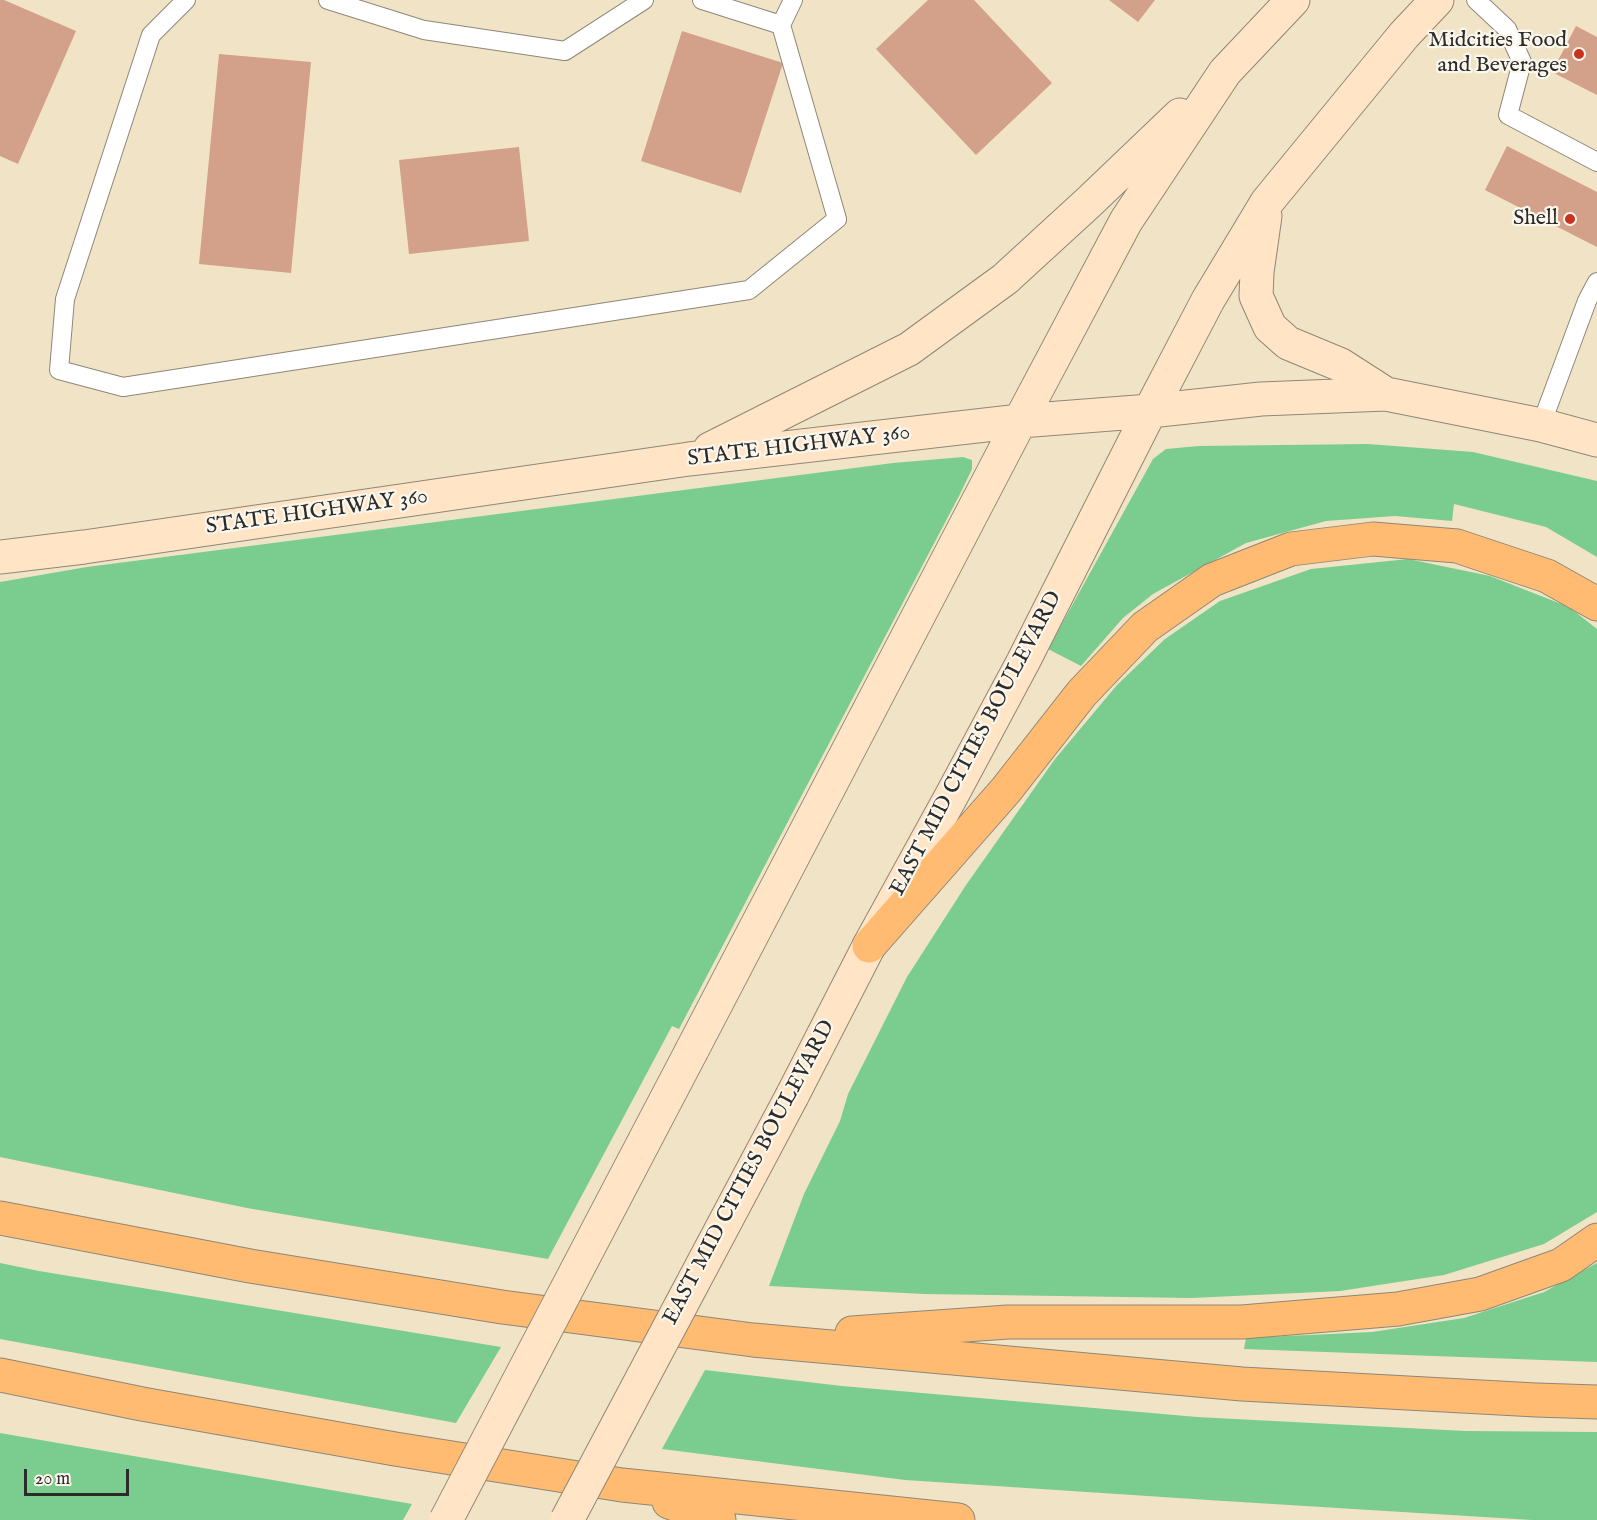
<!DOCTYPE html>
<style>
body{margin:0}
#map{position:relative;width:1597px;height:1520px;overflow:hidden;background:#f1e3c6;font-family:"IM FELL English",serif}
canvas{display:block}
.scale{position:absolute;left:24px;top:1469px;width:105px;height:27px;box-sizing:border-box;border:3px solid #2b2b2b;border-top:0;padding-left:8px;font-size:18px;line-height:21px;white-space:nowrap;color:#2b2b2b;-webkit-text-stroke:4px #fbf7ec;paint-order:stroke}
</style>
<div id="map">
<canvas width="1597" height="1520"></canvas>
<div class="scale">20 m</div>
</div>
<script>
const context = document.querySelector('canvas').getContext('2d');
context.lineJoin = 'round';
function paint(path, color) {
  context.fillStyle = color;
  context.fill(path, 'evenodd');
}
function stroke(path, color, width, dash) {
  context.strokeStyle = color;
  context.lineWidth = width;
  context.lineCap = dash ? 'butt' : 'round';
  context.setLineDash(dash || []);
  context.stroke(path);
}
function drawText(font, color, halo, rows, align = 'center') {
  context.font = font + ' "IM FELL English",serif';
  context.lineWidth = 4.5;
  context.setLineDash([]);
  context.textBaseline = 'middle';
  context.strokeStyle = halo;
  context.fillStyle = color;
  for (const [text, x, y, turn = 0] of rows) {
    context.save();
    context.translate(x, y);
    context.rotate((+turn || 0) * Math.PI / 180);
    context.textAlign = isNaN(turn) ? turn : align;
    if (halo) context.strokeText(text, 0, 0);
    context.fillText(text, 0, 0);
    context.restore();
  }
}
paint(new Path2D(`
 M1368 444 1473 452 1597 481V557L1546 527 1454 504 1452 521 1395 516 1326 521 1246 543 1153 594 1123 618 1081 666 1048 649 1153 459 1166 449 1199 446Z
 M963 457 972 460V469L960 494 679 1029 672 1026 548 1259 247 1208 0 1157V582L87 567 893 463Z
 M1408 559 1490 576 1569 607 1597 629V1212L1544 1244 1444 1275 1340 1291 1192 1298 924 1294 769 1286 804 1194 840 1121 848 1094 907 977 966 885 1055 759 1117 685 1165 639 1220 601 1311 569Z
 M0 1263 39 1271 501 1347 456 1423 0 1339Z
 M1597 1263V1362L1244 1349 1246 1338 1372 1332 1464 1318 1544 1292Z
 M705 1370 842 1386 1197 1417 1465 1431 1597 1432V1520H1532L1208 1500 905 1480 662 1449Z
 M0 1433 412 1504 403 1520H0Z`), '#7acd8f');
paint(new Path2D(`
 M0 0H4L76 31 18 164 0 156Z
 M928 0H974L1052 83 976 155 876 49Z
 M1109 0H1155L1138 22Z
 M1576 26 1597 37V95L1552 72Z
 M682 31 783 63 741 193 641 161Z
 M219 54 311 62 291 273 199 264Z
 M1507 146 1597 192V247L1485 190Z
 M519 147 529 241 409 254 399 160Z`), '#d3a08a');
const service = new Path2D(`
 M186 0 151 35 65 299 59 370 123 387 749 290 837 219 781 25 702 0
 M328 0 424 30 565 51 644 0
 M1476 0 1507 29 1522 62 1508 115 1597 162
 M781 25 793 0
 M1541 425 1587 301 1597 282`);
const secondary = new Path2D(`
 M1265 216 1257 272 1256 296 1270 327 1288 343 1341 365 1386 394
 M710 449 909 349 1005 279 1089 202 1180 115
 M0 557 84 547 689 459 1020 421 1150 411 1261 399 1386 394 1541 425 1597 440
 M692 1050 1020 421 1126 221 1225 72 1293 0
 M792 1096 869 946 953 793 1023 662 1150 411 1208 300 1267 202 1404 35 1437 0`);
const motorway = new Path2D(`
 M869 946 1006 790 1082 693 1145 627 1212 580 1291 549 1373 539 1457 546 1547 576 1597 604
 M0 1218 250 1266 502 1307 753 1340 1242 1384 1536 1400 1597 1402
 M852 1333 1008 1322H1242L1398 1309 1480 1294 1561 1265 1597 1240
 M0 1375 142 1404 395 1449 622 1485 958 1520
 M669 1502 719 1520`);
stroke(service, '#8e8778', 20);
stroke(secondary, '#8e8778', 35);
stroke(motorway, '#8e8778', 35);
stroke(service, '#fff', 18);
stroke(secondary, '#ffe4c6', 33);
stroke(motorway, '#febb71', 33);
const secondaryBridge = new Path2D(`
 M446 1520 692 1050
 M567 1520 792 1096`);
stroke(secondaryBridge, '#8e8778', 35, []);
stroke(secondaryBridge, '#ffe4c6', 33);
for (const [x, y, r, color] of [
 [1579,54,6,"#c8321e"],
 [1570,219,6,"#c8321e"]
]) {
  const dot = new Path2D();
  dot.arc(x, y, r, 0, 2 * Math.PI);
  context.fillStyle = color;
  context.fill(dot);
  stroke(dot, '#fbf7ec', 2);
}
drawText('22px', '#2b2b2b', '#fbf7ec', [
 ["Midcities Food",1567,41],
 ["and Beverages",1567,66],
 ["Shell",1558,219]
], 'right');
drawText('22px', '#2b2b2b', '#fbf7ec', [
 ["STATE HIGHWAY 360",799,447,-7],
 ["STATE HIGHWAY 360",317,513,-8],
 ["EAST MID CITIES BOULEVARD",977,744,-62],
 ["EAST MID CITIES BOULEVARD",750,1173,-62]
]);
</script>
